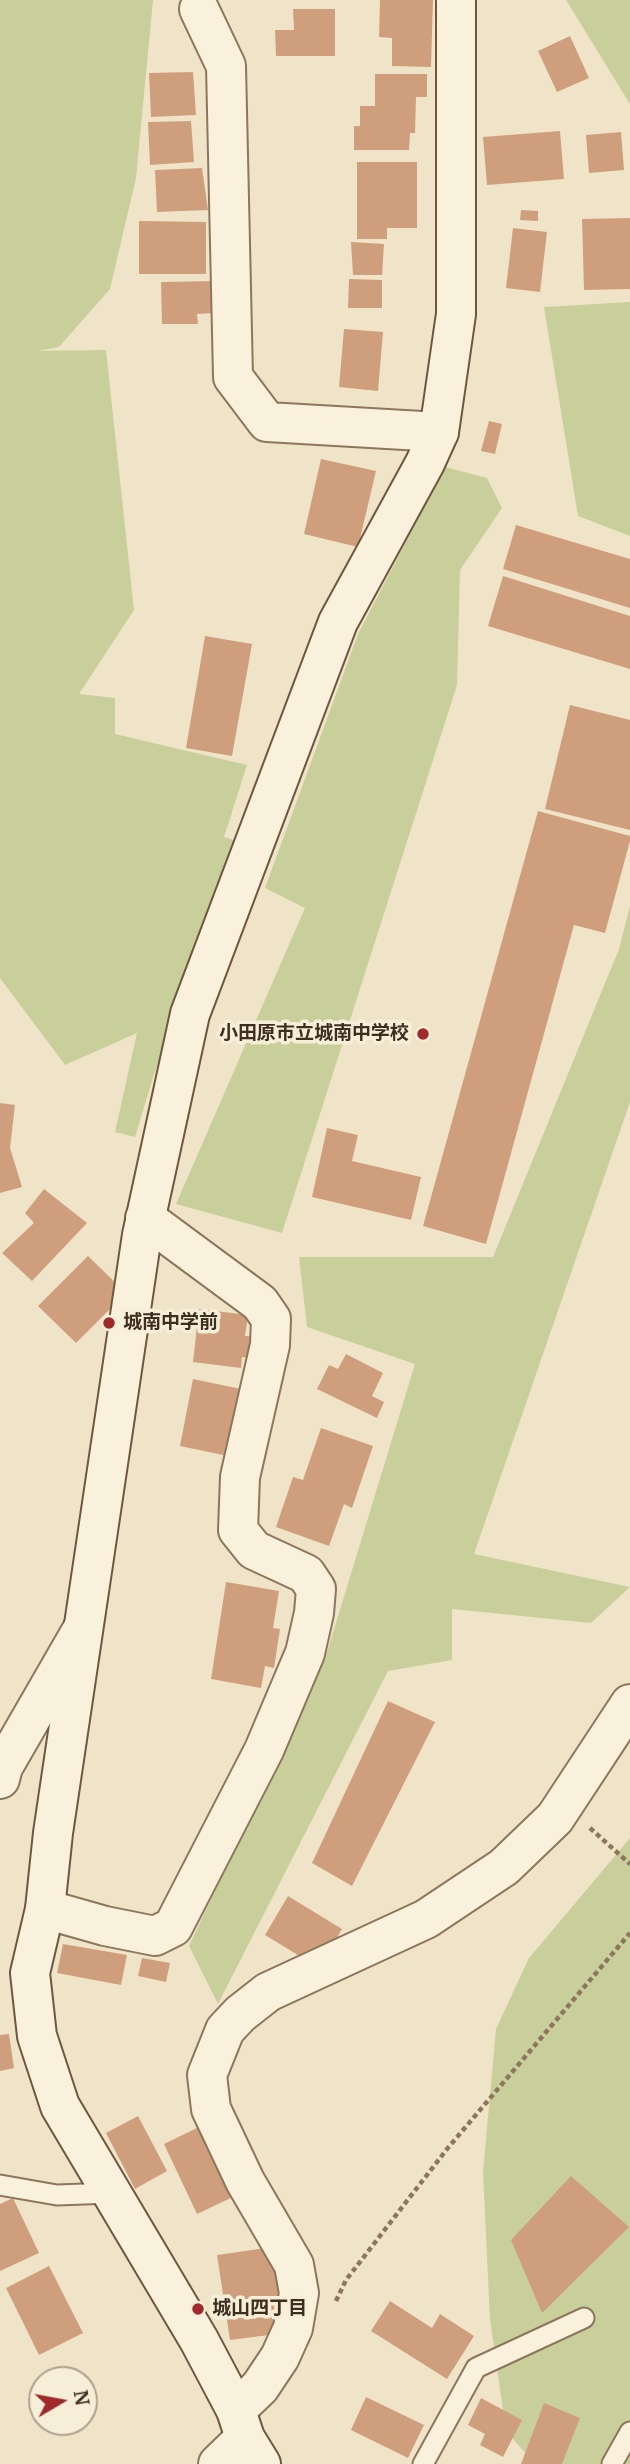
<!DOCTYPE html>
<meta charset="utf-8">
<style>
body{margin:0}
#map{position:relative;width:630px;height:2464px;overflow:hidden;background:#f0e4c8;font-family:Merriweather,serif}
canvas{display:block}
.north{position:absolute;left:28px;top:2366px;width:70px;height:70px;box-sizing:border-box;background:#f7eed8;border:2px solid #ada18e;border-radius:50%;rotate:80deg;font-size:19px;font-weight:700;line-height:28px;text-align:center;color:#3d2e20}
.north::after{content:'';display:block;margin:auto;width:24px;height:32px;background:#9e2a2b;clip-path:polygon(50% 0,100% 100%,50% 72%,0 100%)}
</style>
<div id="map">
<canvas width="630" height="2464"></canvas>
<div class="north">N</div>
</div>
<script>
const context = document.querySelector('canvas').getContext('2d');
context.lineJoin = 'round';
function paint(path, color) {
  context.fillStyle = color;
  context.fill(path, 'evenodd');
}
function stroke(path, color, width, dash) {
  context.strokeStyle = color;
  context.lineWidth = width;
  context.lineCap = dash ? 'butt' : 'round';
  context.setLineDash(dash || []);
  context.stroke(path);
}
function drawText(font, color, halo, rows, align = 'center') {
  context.font = font + ' Merriweather,"Noto Sans JP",serif';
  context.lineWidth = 7;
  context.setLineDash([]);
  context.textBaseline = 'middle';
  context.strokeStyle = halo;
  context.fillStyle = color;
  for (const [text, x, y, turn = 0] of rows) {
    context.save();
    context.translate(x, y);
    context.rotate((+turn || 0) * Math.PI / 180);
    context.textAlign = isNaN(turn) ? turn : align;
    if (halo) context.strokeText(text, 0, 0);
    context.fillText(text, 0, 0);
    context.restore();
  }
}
paint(new Path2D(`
 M0 0H153L136 178 110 289 59 347 38 351 106 350 134 610 79 694 115 698V734L247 765 224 837 240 842 154 1074 135 1137 115 1132 137 1033 65 1065 0 978Z
 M566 0H630V104Z
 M630 302V536L578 516 544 307Z
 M445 467 487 478 502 508 460 570 457 685 282 1233 176 1204 305 908 265 888 358 634Z
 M630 906V1102L474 1554 630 1587 591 1623 452 1609V1660L388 1671 218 2004 189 1946 328 1649 415 1364 307 1327 299 1257H493L619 949Z
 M630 1838V2464H535L506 2431 490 2319 483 2172 496 2029 529 1958Z`), '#c9cf9b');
paint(new Path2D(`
 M380 0H433L431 67 392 66V38L379 37Z
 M293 9H335V56H276L275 30H294Z
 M570 36 589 78 557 92 538 51Z
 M193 72 196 115 151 117 149 73Z
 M375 74H427V97H416L415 133H410L409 150H354V126H360V106H375Z
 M191 121 194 162 150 165 148 122Z
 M560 131 564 179 487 185 483 137Z
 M621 132 624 170 589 173 586 135Z
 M357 162H417V228H387V239H357Z
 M202 168 208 210 157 212 155 170Z
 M521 210 538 211V221L520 220Z
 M630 218V289L584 290 582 219Z
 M139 221 206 222V274H139Z
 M513 228 547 232 540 292 506 288Z
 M351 242 384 244 382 275H353Z
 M349 279 382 280V308H348Z
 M214 281 215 313 197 314 198 324H162L161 282Z
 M344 329 383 332 378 391 339 387Z
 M489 421 502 424 495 454 481 451Z
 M321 459 376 471 358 547 304 534Z
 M516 525 630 559V608L503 569Z
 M503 576 630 616V669L488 626Z
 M205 636 252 644 232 756 186 748Z
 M570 705 630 720V830L545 809Z
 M538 811 630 836V841L605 933 574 925 486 1244 423 1226Z
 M0 1103 15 1105 10 1148 22 1187 0 1193Z
 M327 1128 358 1135 352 1161 421 1177 411 1220 312 1197Z
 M44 1189 87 1223 32 1281 2 1253 34 1223 25 1213Z
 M88 1256 126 1293 76 1343 38 1306Z
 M199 1309 248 1315 245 1336 257 1337 255 1359 242 1357 241 1368 193 1362Z
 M346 1354 383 1373 372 1396 384 1402 377 1418 317 1389 329 1365 338 1369Z
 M193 1379 241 1389 228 1456 180 1446Z
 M321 1428 373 1446 352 1508 344 1504 329 1546 276 1527 293 1477 303 1480Z
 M226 1582 279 1591 273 1628 280 1629 274 1668 265 1666 261 1688 211 1679Z
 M388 1701 435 1722 352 1886 312 1863Z
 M288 1896 342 1929 326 1957 313 1949 306 1960 265 1935Z
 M63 1944 127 1955 121 1985 57 1973Z
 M142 1958 170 1963 166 1982 138 1976Z
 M9 2034 14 2068 0 2071V2035Z
 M138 2116 167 2171 135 2189 106 2133Z
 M201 2126 235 2196 197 2214 164 2144Z
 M571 2176 629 2227 542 2313 511 2240Z
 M13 2198 39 2253 0 2271V2204Z
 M273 2247 285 2333 230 2340 217 2255Z
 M49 2266 83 2333 39 2355 6 2288Z
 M390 2301 432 2328 440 2314 474 2336 447 2379 371 2331Z
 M366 2397 424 2425 408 2458 351 2430Z
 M481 2398 522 2420 503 2457 480 2445 485 2434 468 2425Z
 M544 2403 580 2418 562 2464H521Z`), '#cf9f7d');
const lane = new Path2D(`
 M0 2185 57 2195 112 2193
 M423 2464 476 2368 584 2318
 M612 2464 630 2432`);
const street = new Path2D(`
 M199 9 226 66 233 377 267 422 439 432
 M0 1779 3 1767 82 1630
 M45 1909 105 1926 155 1936 173 1927 264 1750 305 1653 314 1613 316 1589 306 1574 254 1550 238 1530 240 1477 270 1345 271 1319 260 1303 145 1218
 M236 2410 260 2387 280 2357 293 2328 299 2293 294 2265 245 2181 211 2109 207 2075 225 2030 240 2014 268 1992 426 1919 504 1867 555 1818 630 1704
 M218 2464 245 2438`);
const secondary = new Path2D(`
 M261 2464 245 2438 236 2410 199 2340 60 2106 37 2036 30 1973 45 1909 53 1833 142 1235 190 1014 338 622 425 463 439 432 456 314V0`);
stroke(lane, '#8d765c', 23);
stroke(street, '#8d765c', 42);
stroke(secondary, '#6f573f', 42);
stroke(new Path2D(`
 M590 1828 630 1864
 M336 2301 346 2280 447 2149 630 1933`), '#8d765c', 4.5, [5, 3.5]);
stroke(lane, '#faf1dc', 19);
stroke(street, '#faf1dc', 38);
stroke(secondary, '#faf1dc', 38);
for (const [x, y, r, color] of [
 [423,1034,7,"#9e2a2b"],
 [109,1323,7,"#9e2a2b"],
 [198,2309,7,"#9e2a2b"]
]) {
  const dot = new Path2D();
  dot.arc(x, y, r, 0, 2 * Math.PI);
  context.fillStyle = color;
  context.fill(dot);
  stroke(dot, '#f7eed8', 2.5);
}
drawText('bold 19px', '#3d2e20', '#f7eed8', [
 ["小田原市立城南中学校",409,1034,"right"],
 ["城南中学前",123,1323],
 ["城山四丁目",212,2309]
], 'left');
</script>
